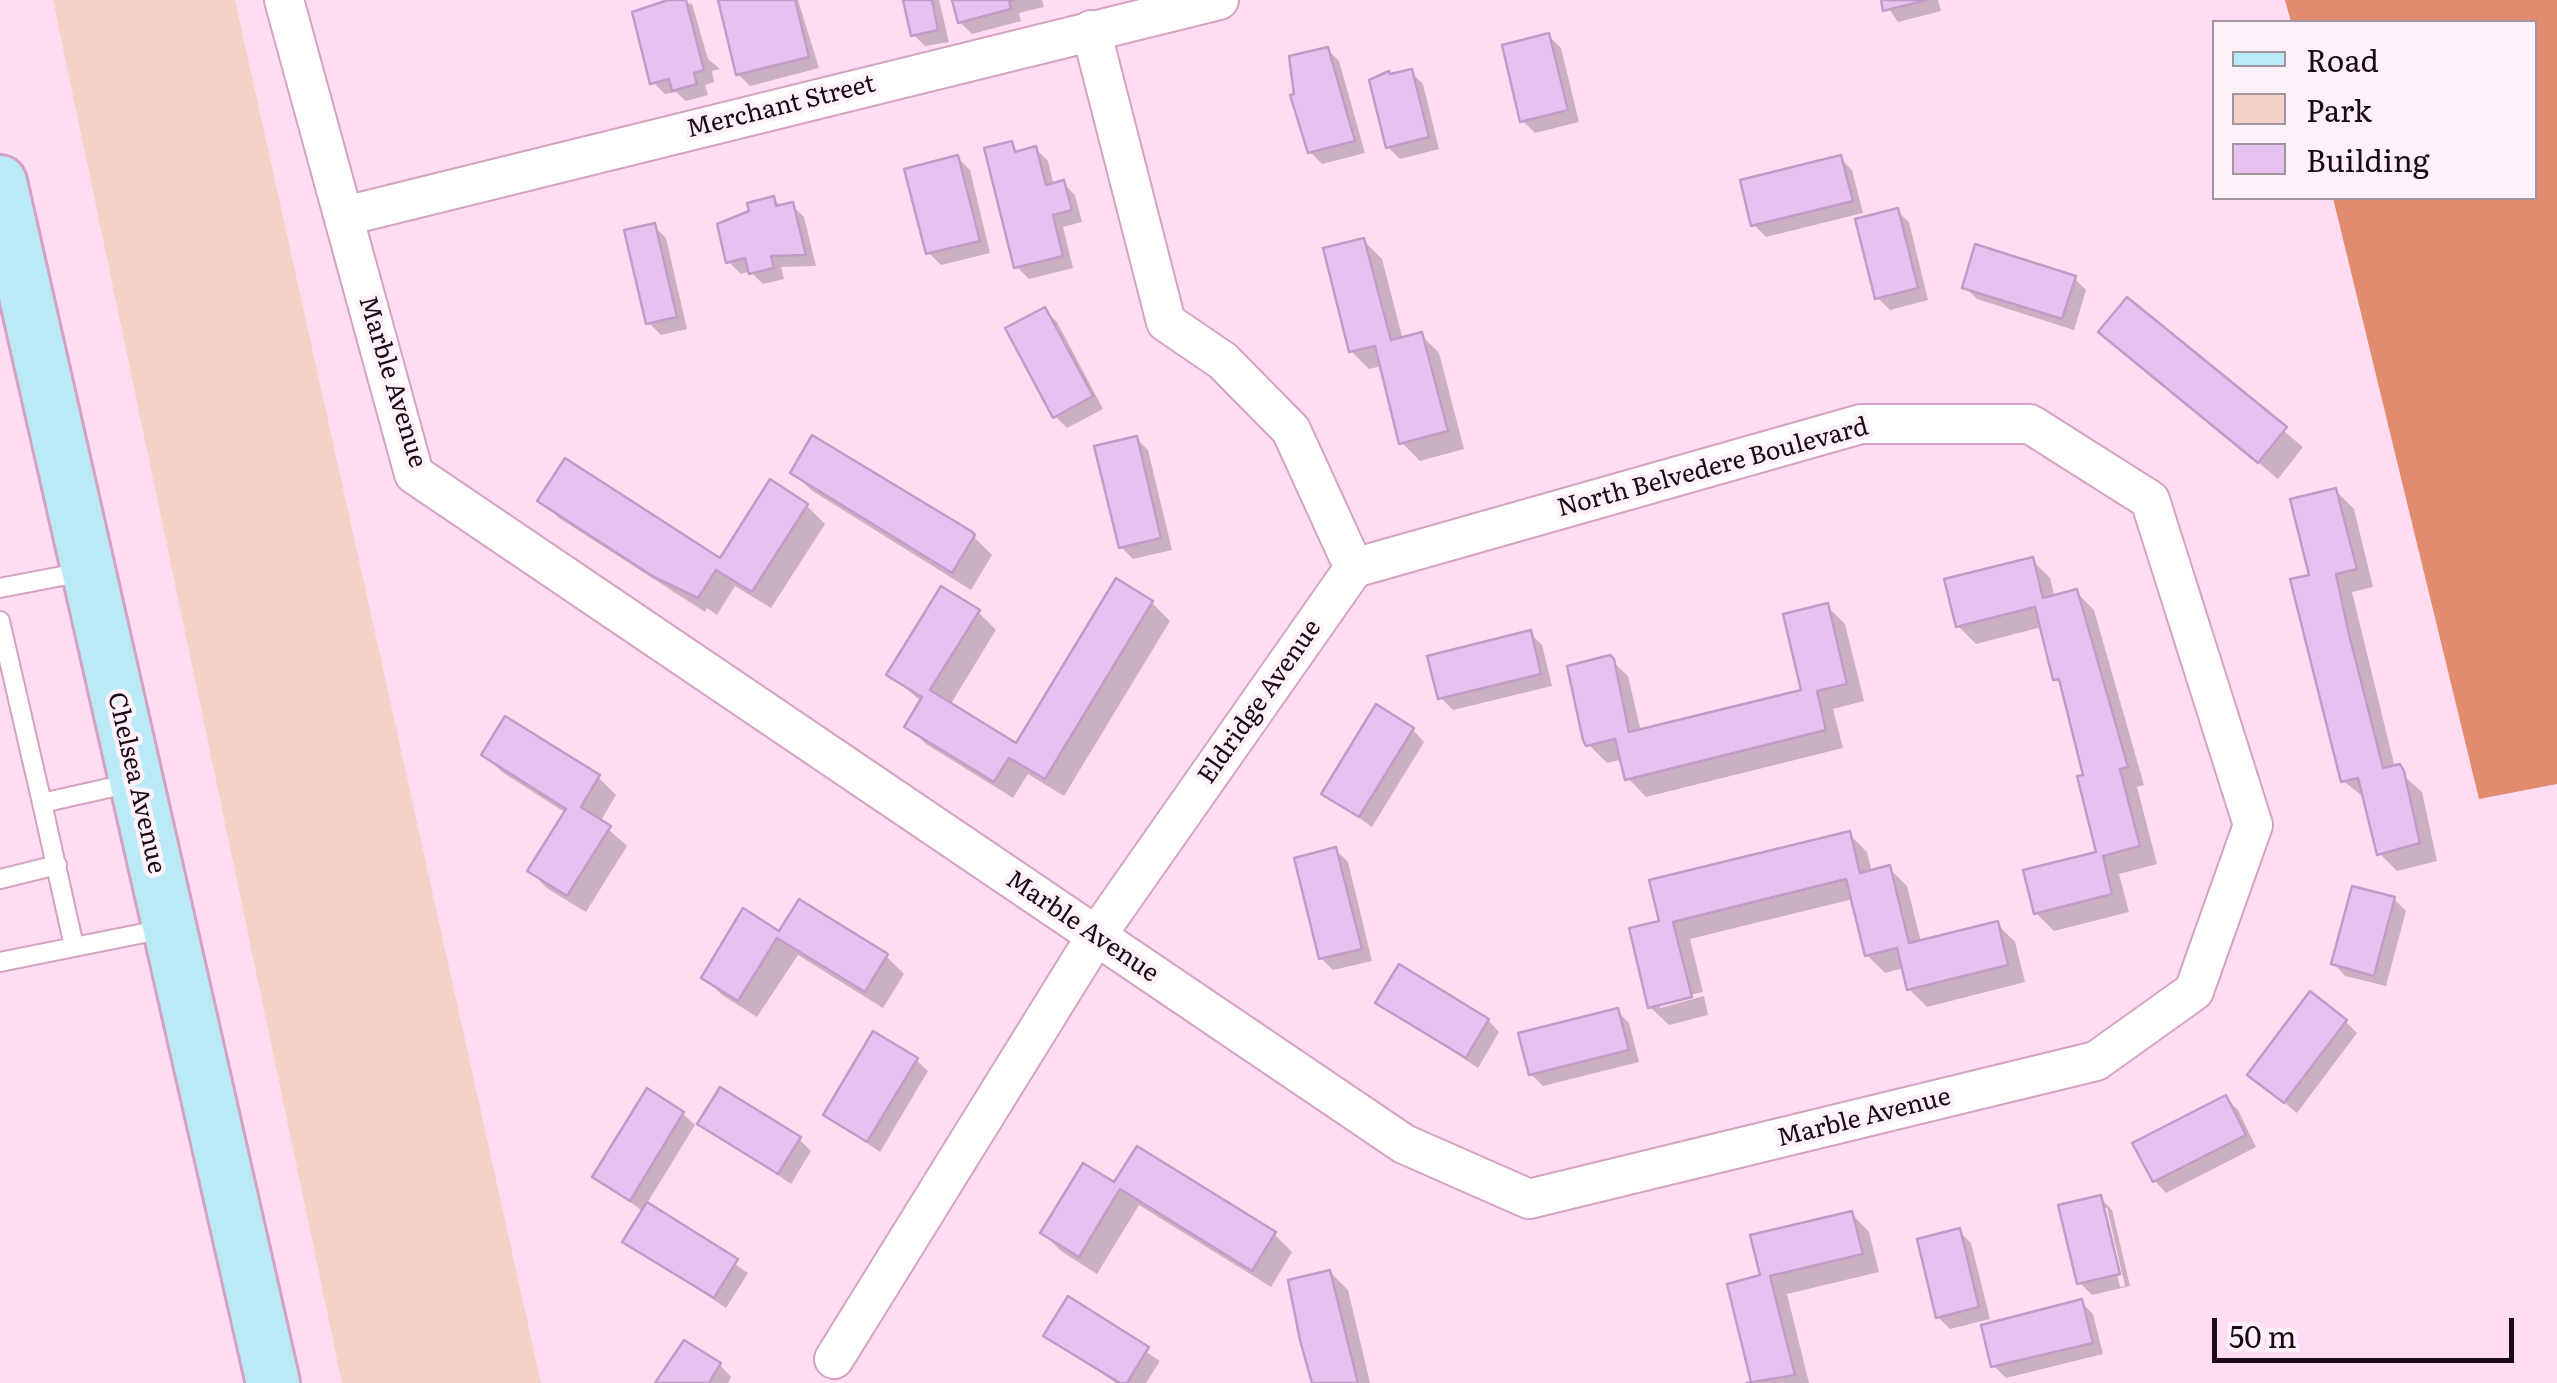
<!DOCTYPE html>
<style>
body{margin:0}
#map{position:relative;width:2557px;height:1383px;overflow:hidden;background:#feddf2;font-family:Literata,serif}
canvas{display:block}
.legend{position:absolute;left:2212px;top:20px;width:325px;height:180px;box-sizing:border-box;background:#fdf2f9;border:2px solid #a3959e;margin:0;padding:12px 18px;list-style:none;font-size:30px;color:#1b0916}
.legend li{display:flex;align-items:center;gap:20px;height:50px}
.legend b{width:50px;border:2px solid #a3959e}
.scale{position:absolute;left:2212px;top:1318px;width:302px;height:45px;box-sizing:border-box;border:5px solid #1b0916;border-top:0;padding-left:12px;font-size:30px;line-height:35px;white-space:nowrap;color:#1b0916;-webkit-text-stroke:8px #fdf2f9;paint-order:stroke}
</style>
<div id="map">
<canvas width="2557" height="1383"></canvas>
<ul class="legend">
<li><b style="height:12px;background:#baeaf5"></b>Road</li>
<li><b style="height:28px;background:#f4d2c6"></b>Park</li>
<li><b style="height:28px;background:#e7c2f0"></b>Building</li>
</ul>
<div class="scale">50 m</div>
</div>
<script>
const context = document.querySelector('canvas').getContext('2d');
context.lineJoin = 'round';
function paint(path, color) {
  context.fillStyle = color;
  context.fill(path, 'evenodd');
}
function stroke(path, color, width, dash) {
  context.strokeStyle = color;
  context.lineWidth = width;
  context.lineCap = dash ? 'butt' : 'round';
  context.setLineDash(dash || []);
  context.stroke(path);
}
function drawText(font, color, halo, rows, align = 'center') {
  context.font = font + ' Literata,serif';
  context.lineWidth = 9;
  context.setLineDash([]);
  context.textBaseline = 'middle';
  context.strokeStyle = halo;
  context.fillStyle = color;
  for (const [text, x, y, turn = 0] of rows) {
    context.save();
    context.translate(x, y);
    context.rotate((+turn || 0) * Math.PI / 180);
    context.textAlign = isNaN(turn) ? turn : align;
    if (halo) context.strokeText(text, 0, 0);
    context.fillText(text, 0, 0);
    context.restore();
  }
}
paint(new Path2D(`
 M53 0H235L541 1383H342Z`), '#f4d2c6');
paint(new Path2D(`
 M2285 0H2557V784L2479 799 2333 198H2534V22H2291Z`), '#e18c6f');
paint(new Path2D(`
 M670 0 692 4 708 59 720 69 712 71 714 82 705 85 708 95 686 101 676 92 665 94 653 82Z
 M720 0H798L819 68 750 86 738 74Z
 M906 0H939L949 42 925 46 913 34Z
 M955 0H1042L1044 7 1019 13 1021 21 972 34 960 22Z
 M1883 0H1938L1941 11 1898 22Z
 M1549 36 1561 48 1579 122 1535 133 1523 121Z
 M1327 49 1339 61 1365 153 1322 164 1310 152Z
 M1411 72 1423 84 1439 149 1400 159 1388 147 1392 77Z
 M1011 144 1020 153 1036 149 1048 161 1054 186 1063 183 1075 195 1082 222 1063 227 1073 268 1029 279 1017 267Z
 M958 158 970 170 990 253 941 265 929 253Z
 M1840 158 1852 170 1863 213 1766 237 1754 225Z
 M773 199 782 207 792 205 804 217 816 266 781 267 784 279 763 284 750 271 741 274 729 262 752 212Z
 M1897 211 1909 222 1928 300 1890 310 1878 298Z
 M654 226 666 238 687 329 661 335 649 323Z
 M1364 241 1382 259 1403 340 1421 335 1439 353 1464 449 1420 461 1402 443 1382 366 1369 369 1351 351Z
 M2075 279 2086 290 2074 330 1977 299 1965 287Z
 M2127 300 2303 447 2278 479 2101 332Z
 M1045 310 1057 322 1103 409 1067 428 1055 416Z
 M1136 438 1148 450 1172 550 1133 559 1121 547Z
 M793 472 974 537 992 555 971 590 811 490Z
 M2336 491 2354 509 2373 587 2352 592 2395 768 2422 792 2437 861 2397 871 2379 853 2365 798 2343 781 2312 577Z
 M541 500 721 562 807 506 825 524 771 608 735 586 717 615 707 608 705 612 559 518Z
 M2032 560 2050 578 2055 598 2076 592 2094 610 2144 785 2137 787 2157 864 2119 874 2129 912 2054 931 2036 913 2099 854 2064 687 2055 679 2042 627 1976 644 1958 626Z
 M1152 603 1170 621 1064 796 1028 774 1013 798 926 744 908 726 922 702 890 675 978 612 996 630 950 705 1016 747Z
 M1827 606 1845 624 1864 701 1833 709 1843 748 1646 797 1628 778 1623 759 1607 763 1589 745 1609 658 1628 676 1641 732 1804 692Z
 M1530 633 1542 645 1552 686 1453 710 1441 698Z
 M1413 730 1424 742 1372 827 1324 793Z
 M484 754 598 777 616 795 600 822 627 846 586 912 548 889 530 871 566 813 502 772Z
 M1849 834 1867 852 1872 872 1889 868 1907 886 1921 942 1997 924 2015 942 2025 982 1927 1007 1909 989 1904 968 1885 973 1867 955 1853 899 1690 939 1703 992 1660 1002V1008L1704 996 1708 1015 1669 1025 1650 1007 1662 923Z
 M1336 850 1348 862 1372 961 1333 970 1321 958Z
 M2394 899 2406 911 2386 986 2345 976 2334 964Z
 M780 934 886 956 904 974 883 1008 798 955 757 1017 722 995 704 977Z
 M1378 1003 1488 1020 1499 1032 1478 1068Z
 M1617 1011 1629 1023 1639 1062 1543 1086 1531 1074Z
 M2345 1021 2357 1033 2297 1113 2250 1074Z
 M916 1060 928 1071 880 1152 826 1114Z
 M2226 1098 2238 1110 2256 1147 2166 1193 2155 1181Z
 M683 1114 695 1125 646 1205 748 1273 726 1308 626 1242 644 1212 595 1177Z
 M700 1123 799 1139 811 1151 791 1184Z
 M1115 1186 1274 1234 1292 1252 1271 1287 1139 1205 1097 1274 1061 1251 1043 1233Z
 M2100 1198 2112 1210 2130 1286 2092 1295 2080 1283ZM2101 1208H2107L2125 1286 2120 1287Z
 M1851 1213 1869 1232 1879 1272 1787 1294 1809 1383H1753L1730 1285 1763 1277Z
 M1959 1231 1971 1243 1990 1319 1950 1329 1938 1317Z
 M1330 1272 1348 1290 1370 1383H1315Z
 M1068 1300 1160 1361 1146 1383H1116L1046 1335Z
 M2081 1302 2093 1314 2103 1354 2006 1378 1994 1366Z
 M720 1365 731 1377 728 1383H661Z`), '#0003');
const building = new Path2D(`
 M668 0H686L704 70 694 73 697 84 672 91 669 79 650 84 632 12Z
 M718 0H795L809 57 736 75Z
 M903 0H932L938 30 911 36Z
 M952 0H1014L1009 1 1011 9 958 23Z
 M1881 0H1927L1883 11Z
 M1549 33 1568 110 1520 122 1502 45Z
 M1328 47 1355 141 1308 153 1290 95 1294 94 1289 56Z
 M1412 69 1429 137 1386 148 1369 80 1389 71 1390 74Z
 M1012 141 1015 152 1036 146 1046 185 1064 180 1072 210 1053 215 1063 256 1014 268 984 148Z
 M958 155 980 241 926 254 904 169Z
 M1841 155 1853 201 1751 226 1740 180Z
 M774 196 776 206 793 202 806 255 771 256 774 268 749 274 745 258 726 263 717 224 749 211 747 203Z
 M1898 208 1918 288 1875 299 1855 219Z
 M655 223 677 317 646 324 624 230Z
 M1364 238 1391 340 1422 332 1448 431 1399 444 1375 346 1349 352 1323 248Z
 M1975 244 2076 276 2062 319 1962 288Z
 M2127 297 2287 427 2258 463 2098 332Z
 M1045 307 1093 396 1053 418 1005 328Z
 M812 435 971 531 975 535 952 573 790 473Z
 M1137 436 1161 538 1119 548 1094 446Z
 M565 458 720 558 770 479 808 504 752 592 716 570 698 598 654 577 537 501Z
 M2336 488 2357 569 2336 574 2348 630 2383 768 2400 764 2404 771 2420 843 2377 855 2358 778 2341 782 2290 579 2309 575 2290 499Z
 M2033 557 2043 598 2077 589 2128 767 2120 769 2140 846 2103 856 2112 894 2034 914 2023 870 2096 852 2077 776 2083 775 2059 679 2053 680 2035 607 1956 627 1944 579Z
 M1116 578 1153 601 1045 779 1009 758 994 782 904 727 922 697 886 675 941 586 980 610 930 690 1016 743Z
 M1828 603 1847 684 1817 691 1826 730 1625 780 1615 739 1586 746 1583 740 1567 666 1610 655 1614 659 1629 732 1801 690 1783 614Z
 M1531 630 1541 674 1438 699 1427 656Z
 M1376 704 1414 728 1359 817 1321 794Z
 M505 716 600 775 581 807 611 826 567 896 527 871 566 809 481 755Z
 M1850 831 1860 873 1890 865 1909 943 1998 921 2008 965 1907 990 1897 948 1865 956 1846 879 1673 922 1692 997 1648 1008 1629 928 1659 921 1649 880Z
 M1336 847 1362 949 1319 959 1294 858Z
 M2352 886 2395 897 2374 976 2331 964Z
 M799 899 888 954 865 992 777 938 738 1001 701 978 743 908 779 931Z
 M1399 964 1489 1019 1466 1058 1375 1003Z
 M2310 991 2347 1020 2284 1103 2247 1075Z
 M1618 1008 1629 1050 1529 1075 1518 1033Z
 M873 1031 918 1058 867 1142 823 1115Z
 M720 1087 801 1137 778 1174 697 1124Z
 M647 1088 684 1112 630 1201 592 1177Z
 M2226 1095 2246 1135 2153 1182 2132 1143Z
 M1137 1146 1276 1232 1252 1271 1120 1189 1079 1257 1040 1233 1083 1163 1114 1182Z
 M2101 1195 2120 1274 2077 1284 2058 1205Z
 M647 1202 738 1259 714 1298 622 1242Z
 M1852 1211 1863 1254 1770 1276 1795 1375 1747 1383 1751 1382 1727 1284 1760 1275 1750 1235Z
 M1960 1228 1979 1307 1936 1318 1917 1239Z
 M1330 1270 1358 1383H1312L1300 1340 1288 1280Z
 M1068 1296 1149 1347 1127 1383H1120L1043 1336Z
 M2082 1299 2093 1343 1991 1367 1981 1325Z
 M684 1340 721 1363 709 1383H655Z`);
paint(building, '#e7c2f0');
stroke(building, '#c09dc9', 2.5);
const lane = new Path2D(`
 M0 588 83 572
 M0 621 42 803 131 783
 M42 803 74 946
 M0 879 57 865
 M0 962 164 929`);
const street = new Path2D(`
 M284 0 414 474 1404 1144 1529 1199 2096 1061 2194 991 2253 825 2150 500 2030 424H1861L1354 568
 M345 216 1219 0
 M834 1359 1096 936 1354 568 1291 430 1223 361 1166 322 1091 30`);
const secondary = new Path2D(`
 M0 182 273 1383`);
stroke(lane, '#d5a2c4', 22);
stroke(street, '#d5a2c4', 42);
stroke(secondary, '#d5a2c4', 58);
stroke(lane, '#fff', 18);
stroke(street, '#fff', 38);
stroke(secondary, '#baeaf5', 52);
drawText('25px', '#1b0916', '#fdf2f9', [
 ["Merchant Street",781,107,-14],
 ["Marble Avenue",392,382,73],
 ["North Belvedere Boulevard",1713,468,-15],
 ["Eldridge Avenue",1260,702,-55],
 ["Chelsea Avenue",136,783,77],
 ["Marble Avenue",1082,927,34],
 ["Marble Avenue",1864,1118,-14]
]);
</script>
